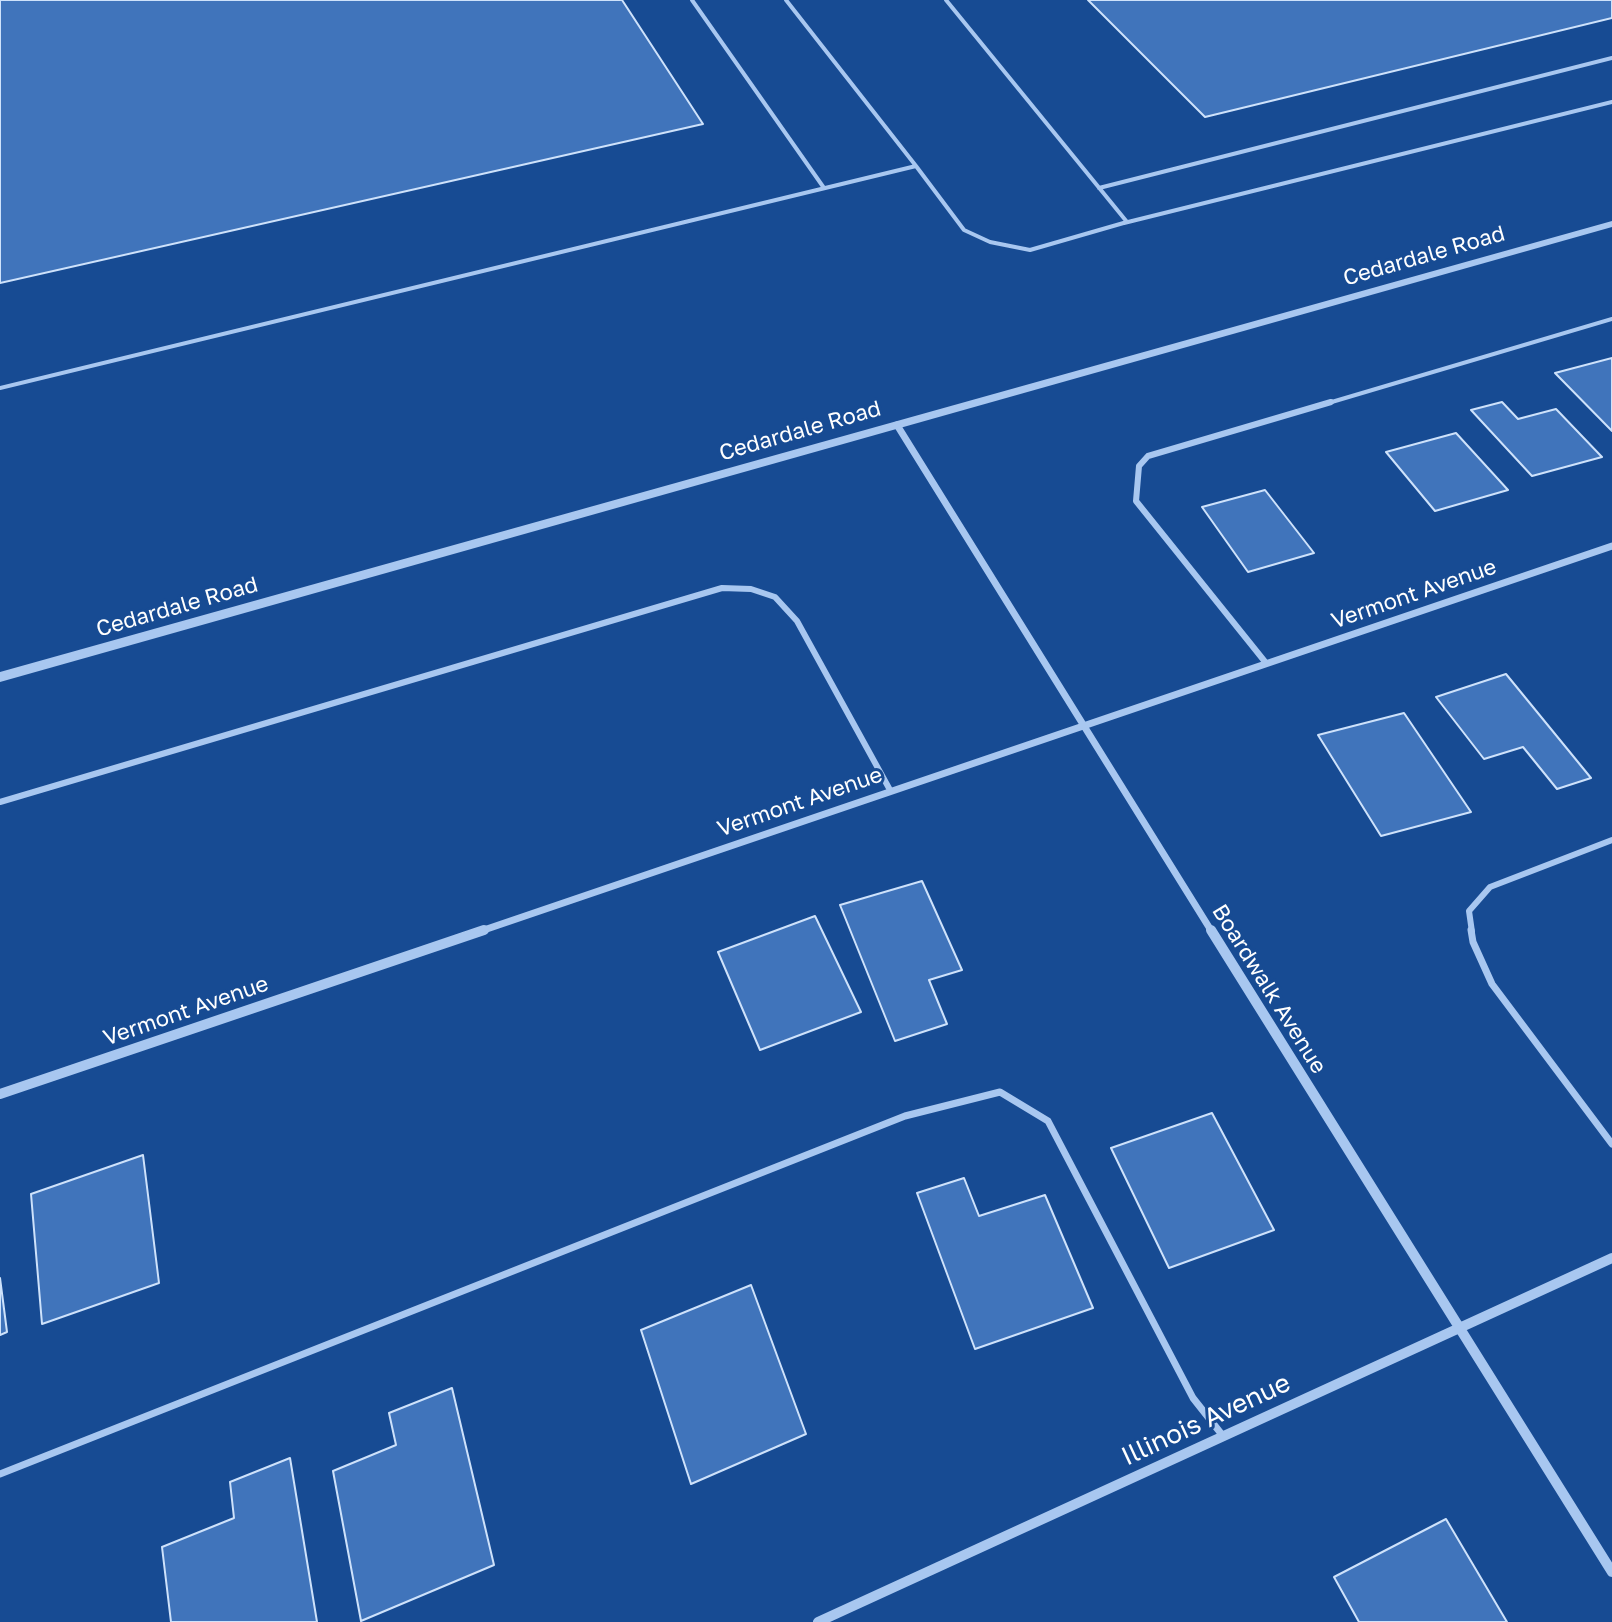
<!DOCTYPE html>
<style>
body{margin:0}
canvas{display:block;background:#174b93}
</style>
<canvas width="1612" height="1622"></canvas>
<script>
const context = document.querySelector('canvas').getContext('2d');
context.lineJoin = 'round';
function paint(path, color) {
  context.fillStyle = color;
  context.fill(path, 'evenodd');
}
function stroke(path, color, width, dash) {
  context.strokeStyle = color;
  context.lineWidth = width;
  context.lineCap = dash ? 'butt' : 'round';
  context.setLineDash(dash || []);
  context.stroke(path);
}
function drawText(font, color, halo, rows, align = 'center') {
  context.font = font + ' "Golos Text",sans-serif';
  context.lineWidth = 6;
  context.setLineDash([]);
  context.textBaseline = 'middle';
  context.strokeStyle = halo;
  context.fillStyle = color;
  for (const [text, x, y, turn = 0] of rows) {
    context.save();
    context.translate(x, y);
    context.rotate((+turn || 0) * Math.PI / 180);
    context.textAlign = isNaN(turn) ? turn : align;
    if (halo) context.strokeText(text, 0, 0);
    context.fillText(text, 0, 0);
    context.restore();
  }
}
const building = new Path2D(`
 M0 0H622L703 124 0 283Z
 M1088 0H1612V18L1205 117Z
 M1612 358V431L1555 373Z
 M1502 402 1518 419 1556 409 1602 457 1532 476 1471 410Z
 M1456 433 1508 490 1435 511 1386 452Z
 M1265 490 1314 553 1248 572 1202 507Z
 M1506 674 1591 778 1557 789 1523 747 1484 759 1436 697Z
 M1404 713 1471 812 1381 836 1318 735Z
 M922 881 962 970 929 980 947 1024 895 1041 840 905Z
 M815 916 861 1012 760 1050 718 952Z
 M1212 1113 1274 1230 1169 1268 1111 1148Z
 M143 1155 159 1283 42 1324 31 1194Z
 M964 1178 979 1216 1045 1195 1093 1308 975 1349 917 1193Z
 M0 1278 7 1332 0 1335Z
 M751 1285 806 1434 691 1484 641 1330Z
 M452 1388 494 1565 361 1621 333 1471 396 1445 389 1413Z
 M290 1458 317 1622H171L162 1547 234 1518 230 1482Z
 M1446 1519 1507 1622H1359L1334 1577Z`);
paint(building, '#4074bb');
stroke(building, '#cee2fb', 2);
stroke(new Path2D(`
 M692 0 824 188
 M916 166 964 230 990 242 1030 250 1127 222 946 0
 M1099 188 1612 58
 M1124 223 1612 102
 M0 388 916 166 786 0
 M1325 404 1612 319`), '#a8c7f0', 4);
stroke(new Path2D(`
 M1266 663 1136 501 1139 466 1148 456 1331 402
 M0 802 722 588 751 589 775 597 797 621 890 790
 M1472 932 1469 911 1490 887 1612 840`), '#a8c7f0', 6);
stroke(new Path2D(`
 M1471 930 1473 942 1492 984 1612 1144
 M0 1474 905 1116 1000 1092 1048 1121 1193 1398 1223 1436`), '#a8c7f0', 7);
stroke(new Path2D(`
 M897 425 1212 932
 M478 932 1612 546`), '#a8c7f0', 7);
stroke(new Path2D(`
 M1211 930 1612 1572
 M0 1094 484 930
 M818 1622 1612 1258`), '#a8c7f0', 10);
paint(new Path2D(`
 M1612 221V227L0 682V672Z`), '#a8c7f0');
drawText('22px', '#fff', '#174b93', [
 ["Cedardale Road",1424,256,-16],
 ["Cedardale Road",800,431,-16],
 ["Vermont Avenue",1414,594,-19],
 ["Cedardale Road",177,607,-16],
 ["Vermont Avenue",800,802,-19],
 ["Boardwalk Avenue",1269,989,58],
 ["Vermont Avenue",186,1011,-19]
]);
drawText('26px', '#fff', '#174b93', [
 ["Illinois Avenue",1206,1420,-25]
]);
</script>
